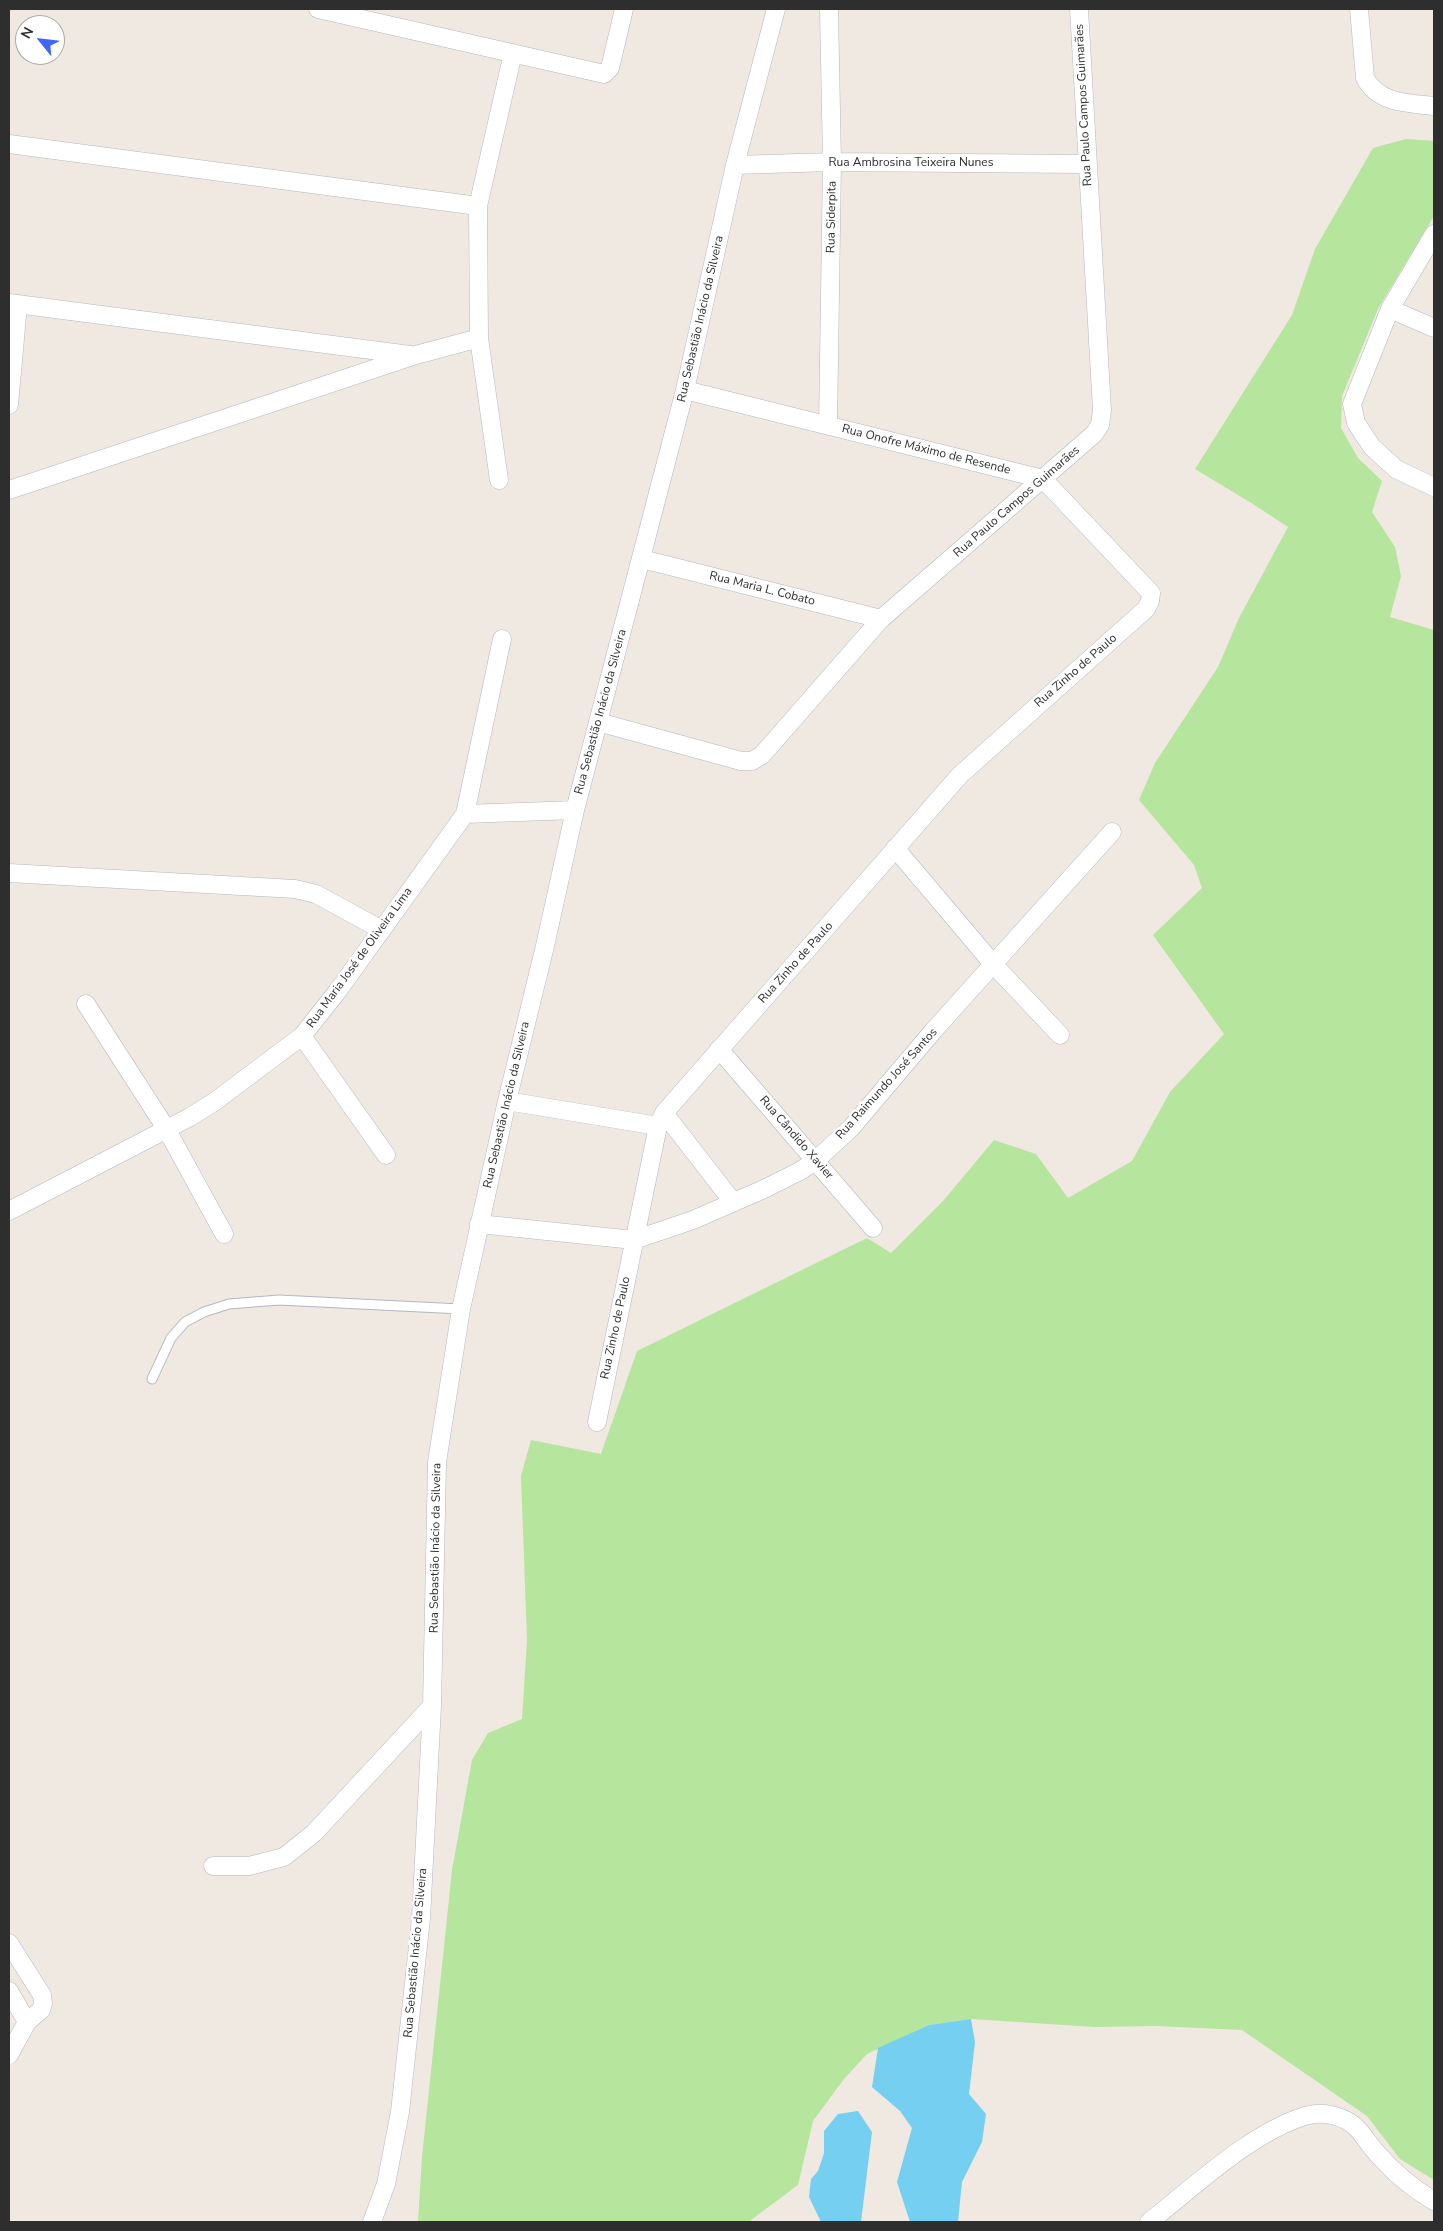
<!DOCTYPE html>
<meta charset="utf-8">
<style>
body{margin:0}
#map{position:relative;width:1443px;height:2231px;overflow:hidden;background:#efe9e1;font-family:"Nunito Sans",sans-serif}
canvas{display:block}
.frame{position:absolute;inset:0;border:10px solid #2e2e2e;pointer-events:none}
.north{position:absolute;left:15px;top:15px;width:50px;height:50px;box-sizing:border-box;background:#fff;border:1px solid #ababab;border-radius:50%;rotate:299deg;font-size:14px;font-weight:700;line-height:20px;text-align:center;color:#2e2e2e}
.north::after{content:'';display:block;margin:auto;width:18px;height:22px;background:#4264fb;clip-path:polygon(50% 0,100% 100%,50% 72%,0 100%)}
</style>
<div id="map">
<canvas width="1443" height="2231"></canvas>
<div class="frame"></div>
<div class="north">N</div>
</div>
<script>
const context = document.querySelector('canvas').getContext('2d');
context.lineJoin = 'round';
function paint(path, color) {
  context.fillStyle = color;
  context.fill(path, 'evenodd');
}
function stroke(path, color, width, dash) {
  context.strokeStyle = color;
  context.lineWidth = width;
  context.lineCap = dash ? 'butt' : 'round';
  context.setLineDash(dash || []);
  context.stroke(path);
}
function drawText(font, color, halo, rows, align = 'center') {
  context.font = font + ' "Nunito Sans",sans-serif';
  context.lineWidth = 5;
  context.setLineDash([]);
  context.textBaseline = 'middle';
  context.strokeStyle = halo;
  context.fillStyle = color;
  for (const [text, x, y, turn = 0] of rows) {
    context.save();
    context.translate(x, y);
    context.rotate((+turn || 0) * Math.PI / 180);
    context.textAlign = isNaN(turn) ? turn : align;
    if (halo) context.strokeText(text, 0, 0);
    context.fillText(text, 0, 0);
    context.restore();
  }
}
paint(new Path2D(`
 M1406 139 1434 141V216L1378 309 1342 396 1341 428 1358 458 1382 481 1372 512 1395 547 1401 576 1390 617 1434 630V2180L1400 2159 1367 2116 1242 2030 1156 2026 1095 2027 971 2019 929 2025 867 2054 844 2079 813 2121 798 2185 751 2220V2222H418L422 2157 452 1870 472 1760 488 1733 522 1719 527 1640 521 1476 531 1440 601 1454 637 1351 867 1238 891 1253 943 1201 994 1140 1036 1154 1068 1198 1132 1161 1170 1092 1224 1034 1153 935 1202 888 1194 865 1139 800 1155 763 1218 667 1239 618 1288 527 1253 504 1195 469 1292 315 1315 249 1373 148Z`), '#b6e59e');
paint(new Path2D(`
 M971 2019 975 2042 969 2094 986 2114 982 2142 962 2182 958 2222H910L897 2182 912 2128 900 2111 872 2087 878 2048 929 2025Z
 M858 2111 872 2132 861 2222H821L809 2197 811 2179 818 2171 824 2153V2131L838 2114Z`), '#75cff0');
const service = new Path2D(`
 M152 1379 171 1338 185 1322 204 1312 229 1304 279 1300 461 1309`);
const minor = new Path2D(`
 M318 9 604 74 610 68 624 9
 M1359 9 1365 78C1379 104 1408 103 1434 106
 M9 144 478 206
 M735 165 832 162 1087 164
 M1434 234 1390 309 1352 404 1356 423 1372 447 1396 469 1434 487
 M9 303 410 355
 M1390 309 1434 328
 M9 405 18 305
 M828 426 832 162 829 9
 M499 480 479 338 478 206 513 53
 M9 490 416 355 479 338
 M642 559 881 619
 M598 722 741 761H752L762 755 881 619 1094 434 1100 425 1102 410 1079 9
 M465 814 502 639
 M895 848 994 965 1060 1035
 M9 873 295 889 316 894 382 930
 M86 1004 167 1130 224 1234
 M302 1036 386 1155
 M719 1049 873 1228
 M507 1101 658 1126
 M664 1113 733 1202
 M9 1211 190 1117 214 1102 302 1036 337 992 465 814 575 810
 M479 1224 634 1240 693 1220 764 1189 800 1171 815 1161 851 1128 934 1030 1112 832
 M597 1422 658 1126 664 1113 960 775 1146 609 1150 601 1151 593 1043 479 685 390
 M213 1866H249L284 1857 314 1833 432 1706
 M9 1943 42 1995 43 2003 41 2010 27 2022 9 2055
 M9 1991 27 2022
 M372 2222 386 2184 400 2112 421 1918 432 1706 437 1462 461 1309 507 1101 545 946 575 810 685 390 735 165 776 9
 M1149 2222C1194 2187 1250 2133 1305 2116 1320 2111 1340 2115 1352 2124 1361 2130 1367 2142 1374 2150 1392 2171 1410 2187 1434 2201`);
stroke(service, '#b4b7c1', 11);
stroke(minor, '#b4b7c1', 19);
stroke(service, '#fff', 9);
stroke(minor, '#fff', 18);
drawText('12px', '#2e2e2e', '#fff', [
 ["Rua Paulo Campos Guimarães",1084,105,-93],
 ["Rua Ambrosina Teixeira Nunes",911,163],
 ["Rua Siderpita",832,217,-89],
 ["Rua Sebastião Inácio da Silveira",701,319,-77],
 ["Rua Onofre Máximo de Resende",926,450,14],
 ["Rua Paulo Campos Guimarães",1017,502,-41],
 ["Rua Maria L. Cobato",762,589,14],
 ["Rua Zinho de Paulo",1076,671,-41],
 ["Rua Sebastião Inácio da Silveira",601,712,-75],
 ["Rua Maria José de Oliveira Lima",360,958,-54],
 ["Rua Zinho de Paulo",796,963,-48],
 ["Rua Raimundo José Santos",887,1084,-48],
 ["Rua Sebastião Inácio da Silveira",507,1105,-77],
 ["Rua Cândido Xavier",796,1138,49],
 ["Rua Zinho de Paulo",616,1328,-78],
 ["Rua Sebastião Inácio da Silveira",436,1548,-89],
 ["Rua Sebastião Inácio da Silveira",416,1953,-85]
]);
</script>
